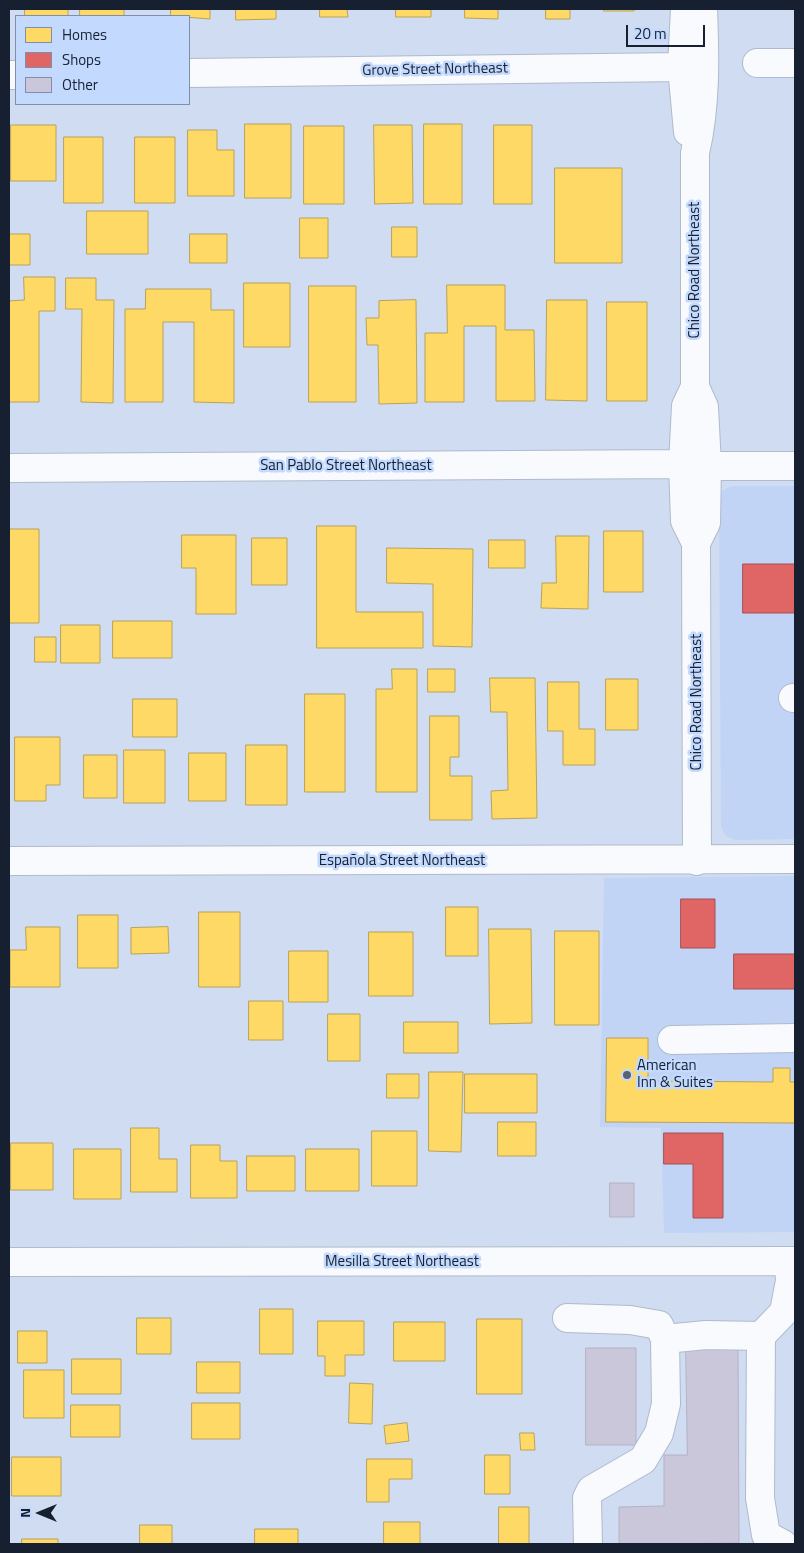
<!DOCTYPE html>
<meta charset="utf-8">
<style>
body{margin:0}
#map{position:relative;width:804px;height:1553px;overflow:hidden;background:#d0dcf1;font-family:"Titillium Web",sans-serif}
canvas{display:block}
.frame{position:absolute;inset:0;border:10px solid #162031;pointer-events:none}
.legend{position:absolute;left:15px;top:15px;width:175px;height:90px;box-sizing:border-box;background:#c3d9fe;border:1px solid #7e8fac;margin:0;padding:6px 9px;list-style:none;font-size:15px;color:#162031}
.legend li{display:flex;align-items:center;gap:10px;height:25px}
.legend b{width:25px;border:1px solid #7e8fac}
.north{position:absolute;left:15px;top:1488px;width:50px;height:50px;-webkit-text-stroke:4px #c3d9fe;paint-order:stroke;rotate:270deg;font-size:14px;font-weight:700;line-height:20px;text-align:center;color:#162031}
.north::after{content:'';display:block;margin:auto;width:18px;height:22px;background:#162031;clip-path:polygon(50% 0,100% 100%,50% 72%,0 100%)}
.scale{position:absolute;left:626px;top:25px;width:79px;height:22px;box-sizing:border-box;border:2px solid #162031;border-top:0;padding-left:6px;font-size:15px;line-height:18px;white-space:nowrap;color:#162031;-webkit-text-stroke:4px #c3d9fe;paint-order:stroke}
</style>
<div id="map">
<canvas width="804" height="1553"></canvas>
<div class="frame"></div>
<ul class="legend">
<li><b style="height:14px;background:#ffd966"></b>Homes</li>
<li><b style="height:14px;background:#e06666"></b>Shops</li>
<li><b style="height:14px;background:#c9c7d9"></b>Other</li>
</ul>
<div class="north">N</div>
<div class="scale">20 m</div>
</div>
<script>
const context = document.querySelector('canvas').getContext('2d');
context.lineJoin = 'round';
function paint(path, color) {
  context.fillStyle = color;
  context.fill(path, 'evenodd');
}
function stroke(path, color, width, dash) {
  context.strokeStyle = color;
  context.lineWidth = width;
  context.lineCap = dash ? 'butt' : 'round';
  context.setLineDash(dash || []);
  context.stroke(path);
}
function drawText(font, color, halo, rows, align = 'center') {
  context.font = font + ' "Titillium Web",sans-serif';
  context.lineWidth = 5;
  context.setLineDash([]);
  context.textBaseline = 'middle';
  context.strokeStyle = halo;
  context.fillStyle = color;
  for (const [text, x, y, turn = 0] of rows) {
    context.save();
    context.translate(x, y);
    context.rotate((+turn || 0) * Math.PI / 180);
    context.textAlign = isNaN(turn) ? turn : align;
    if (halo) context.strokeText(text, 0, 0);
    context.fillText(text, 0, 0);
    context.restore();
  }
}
paint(new Path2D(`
 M733 486H795V839L736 840 726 836 721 827 719 502 723 490Z
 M795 876V1232L664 1233 661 1128 600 1127 604 878Z`), '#c1d4f5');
const homes = new Path2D(`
 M25 9H68V16H25Z
 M80 9H124V16H80Z
 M171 9H210V19L171 16Z
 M236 9H276V19L236 20Z
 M320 9H347L348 17H320Z
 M396 9H431V17H396Z
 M465 9H498V19L465 18Z
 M546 9H570V19H546Z
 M604 9H634V11H604Z
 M245 124H291V198H245Z
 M424 124H462V204H424Z
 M11 125H56V181H11Z
 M374 125H412L413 203 375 204Z
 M494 125H532V204H494Z
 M304 126H344V204H304Z
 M188 130H217V150H234V196H188Z
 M64 137H103V203H64Z
 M135 137H175V203H135Z
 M555 168H622V263H555Z
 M87 211H148V254H87Z
 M300 218H328V258H300Z
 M392 227H417V257H392Z
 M9 234H30V265H9Z
 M190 234H227V263H190Z
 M24 277H55V311H39V402H9V301L24 300Z
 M66 278H96V300H114L113 403 81 402 82 309H66Z
 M244 283H290V347H244Z
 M447 285H505V330H534L535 401H496V326H464V402H425V333H447Z
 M309 286H356V402H309Z
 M146 289H211V310H234V403L194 402V322H163V402H125V309H145Z
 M416 300 417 403 379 404 378 345H367L366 318H379V301Z
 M547 300H587V401L546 400Z
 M607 302H647V401H607Z
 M317 526H356V612H423V648H317Z
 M9 529H39V623H9Z
 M604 531H643V592H604Z
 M182 535H236V614H196V568H182Z
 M556 536H589L588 609 541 608 542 583H556Z
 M252 538H287V585H252Z
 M489 540H525V568H489Z
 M387 548 473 549 472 647 433 646V584L387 583Z
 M113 621H172V658H113Z
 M61 625H100V663H61Z
 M35 637H56V662H35Z
 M392 669H417V792H376V689H392Z
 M428 669H455V692H428Z
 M490 678H535L537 818 492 819 491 791 508 790 507 712H491Z
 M606 679H638V730H606Z
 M548 682H579V729H595V765H563V731H548Z
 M305 694H345V792H305Z
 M133 699H177V737H133Z
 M430 716H459V757H450V776H472V820H430Z
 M15 737H60V785H46V801H15Z
 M246 745H287V805H246Z
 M124 750H165V803H124Z
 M189 753H226V801H189Z
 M84 755H117V798H84Z
 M446 907H478V956H446Z
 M199 912H240V987H199Z
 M78 915H118V968H78Z
 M26 927H60V987H10V950H26Z
 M168 927 169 953 131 954V928Z
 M489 929H531L532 1023 490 1024Z
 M555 931H599V1025H555Z
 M369 932H413V996H369Z
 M289 951H328V1002H289Z
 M249 1001H283V1040H249Z
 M328 1014H360V1061H328Z
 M404 1022H458V1053H404Z
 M607 1038H648V1081L773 1082V1068H790V1082H795V1123L606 1122Z
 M429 1072H463L461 1152 429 1151Z
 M387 1074H419V1098H387Z
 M465 1074H537V1113H465Z
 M498 1122H536V1156H498Z
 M131 1128H159V1159H177V1192H131Z
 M372 1131H417V1186H372Z
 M11 1143H53V1190H11Z
 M191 1145H220V1161H237V1198H191Z
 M74 1149H121V1199H74Z
 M306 1149H359V1191H306Z
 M247 1156H295V1191H247Z
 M260 1309H293V1354H260Z
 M137 1318H171V1354H137Z
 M477 1319H522V1394H477Z
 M318 1321H364V1355H345V1376H325V1356H318Z
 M394 1322H445V1361H394Z
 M18 1331H47V1363H18Z
 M72 1359H121V1394H72Z
 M197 1362H240V1393H197Z
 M24 1370H64V1418H24Z
 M350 1383 373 1384 372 1424 349 1423Z
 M192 1403H240V1439H192Z
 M71 1405H120V1437H71Z
 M407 1423 409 1441 386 1444 384 1426Z
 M520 1433H534L535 1450H521Z
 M485 1455H510V1494H485Z
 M12 1457H61V1496H12Z
 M367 1459H412V1479H389V1502H367Z
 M499 1507H529V1544H499Z
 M384 1522H420V1544H384Z
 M140 1525H172V1544H140Z
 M255 1529H298V1544H255Z
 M22 1539H58V1544H22Z`);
paint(homes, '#ffd966');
stroke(homes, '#b9a256', 1);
const shops = new Path2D(`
 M743 564H795V613H743Z
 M681 899H715V948H681Z
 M734 954H795V989H734Z
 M664 1133H723V1218H693V1164H664Z`);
paint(shops, '#e06666');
stroke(shops, '#a35156', 1);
const building = new Path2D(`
 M610 1183H634V1217H610Z
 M686 1347H738L739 1543 619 1544V1507L664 1506V1455H687Z
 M586 1348H636V1445H586Z`);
paint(building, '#c9c7d9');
stroke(building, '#b4b3c5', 1);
const minor = new Path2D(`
 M685 9 682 67 688 132
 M757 63H795
 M189 73 682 67
 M9 75H16
 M695 387 704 407 707 466 706 523 696 543 697 861
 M707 466H795
 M9 468 683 464
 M696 543 685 521 683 464 686 406 695 387V153C706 106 705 57 703 9
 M793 698H795
 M9 861 795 859
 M672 1040 795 1038
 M9 1262 795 1261
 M567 1318 630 1320 659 1325 665 1339
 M588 1544 587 1498 591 1490 643 1460 659 1433 666 1404 665 1339 706 1335 761 1336
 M783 1544 766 1535 760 1498 761 1336 784 1312 790 1281 789 1261`);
stroke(minor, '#b0bacc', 30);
stroke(minor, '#f8fafd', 28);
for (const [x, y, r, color] of [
 [627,1075,5,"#576274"]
]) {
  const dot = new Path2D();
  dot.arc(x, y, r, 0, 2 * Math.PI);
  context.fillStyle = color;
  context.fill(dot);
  stroke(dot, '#c3d9fe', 2);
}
drawText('15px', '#162031', '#c3d9fe', [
 ["Grove Street Northeast",435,70,-1],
 ["Chico Road Northeast",695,270,-90],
 ["San Pablo Street Northeast",346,466],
 ["Chico Road Northeast",697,702,-90],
 ["Española Street Northeast",402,861],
 ["Mesilla Street Northeast",402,1262]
]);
drawText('15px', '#162031', '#c3d9fe', [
 ["American",637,1066],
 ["Inn & Suites",637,1083]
], 'left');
</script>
